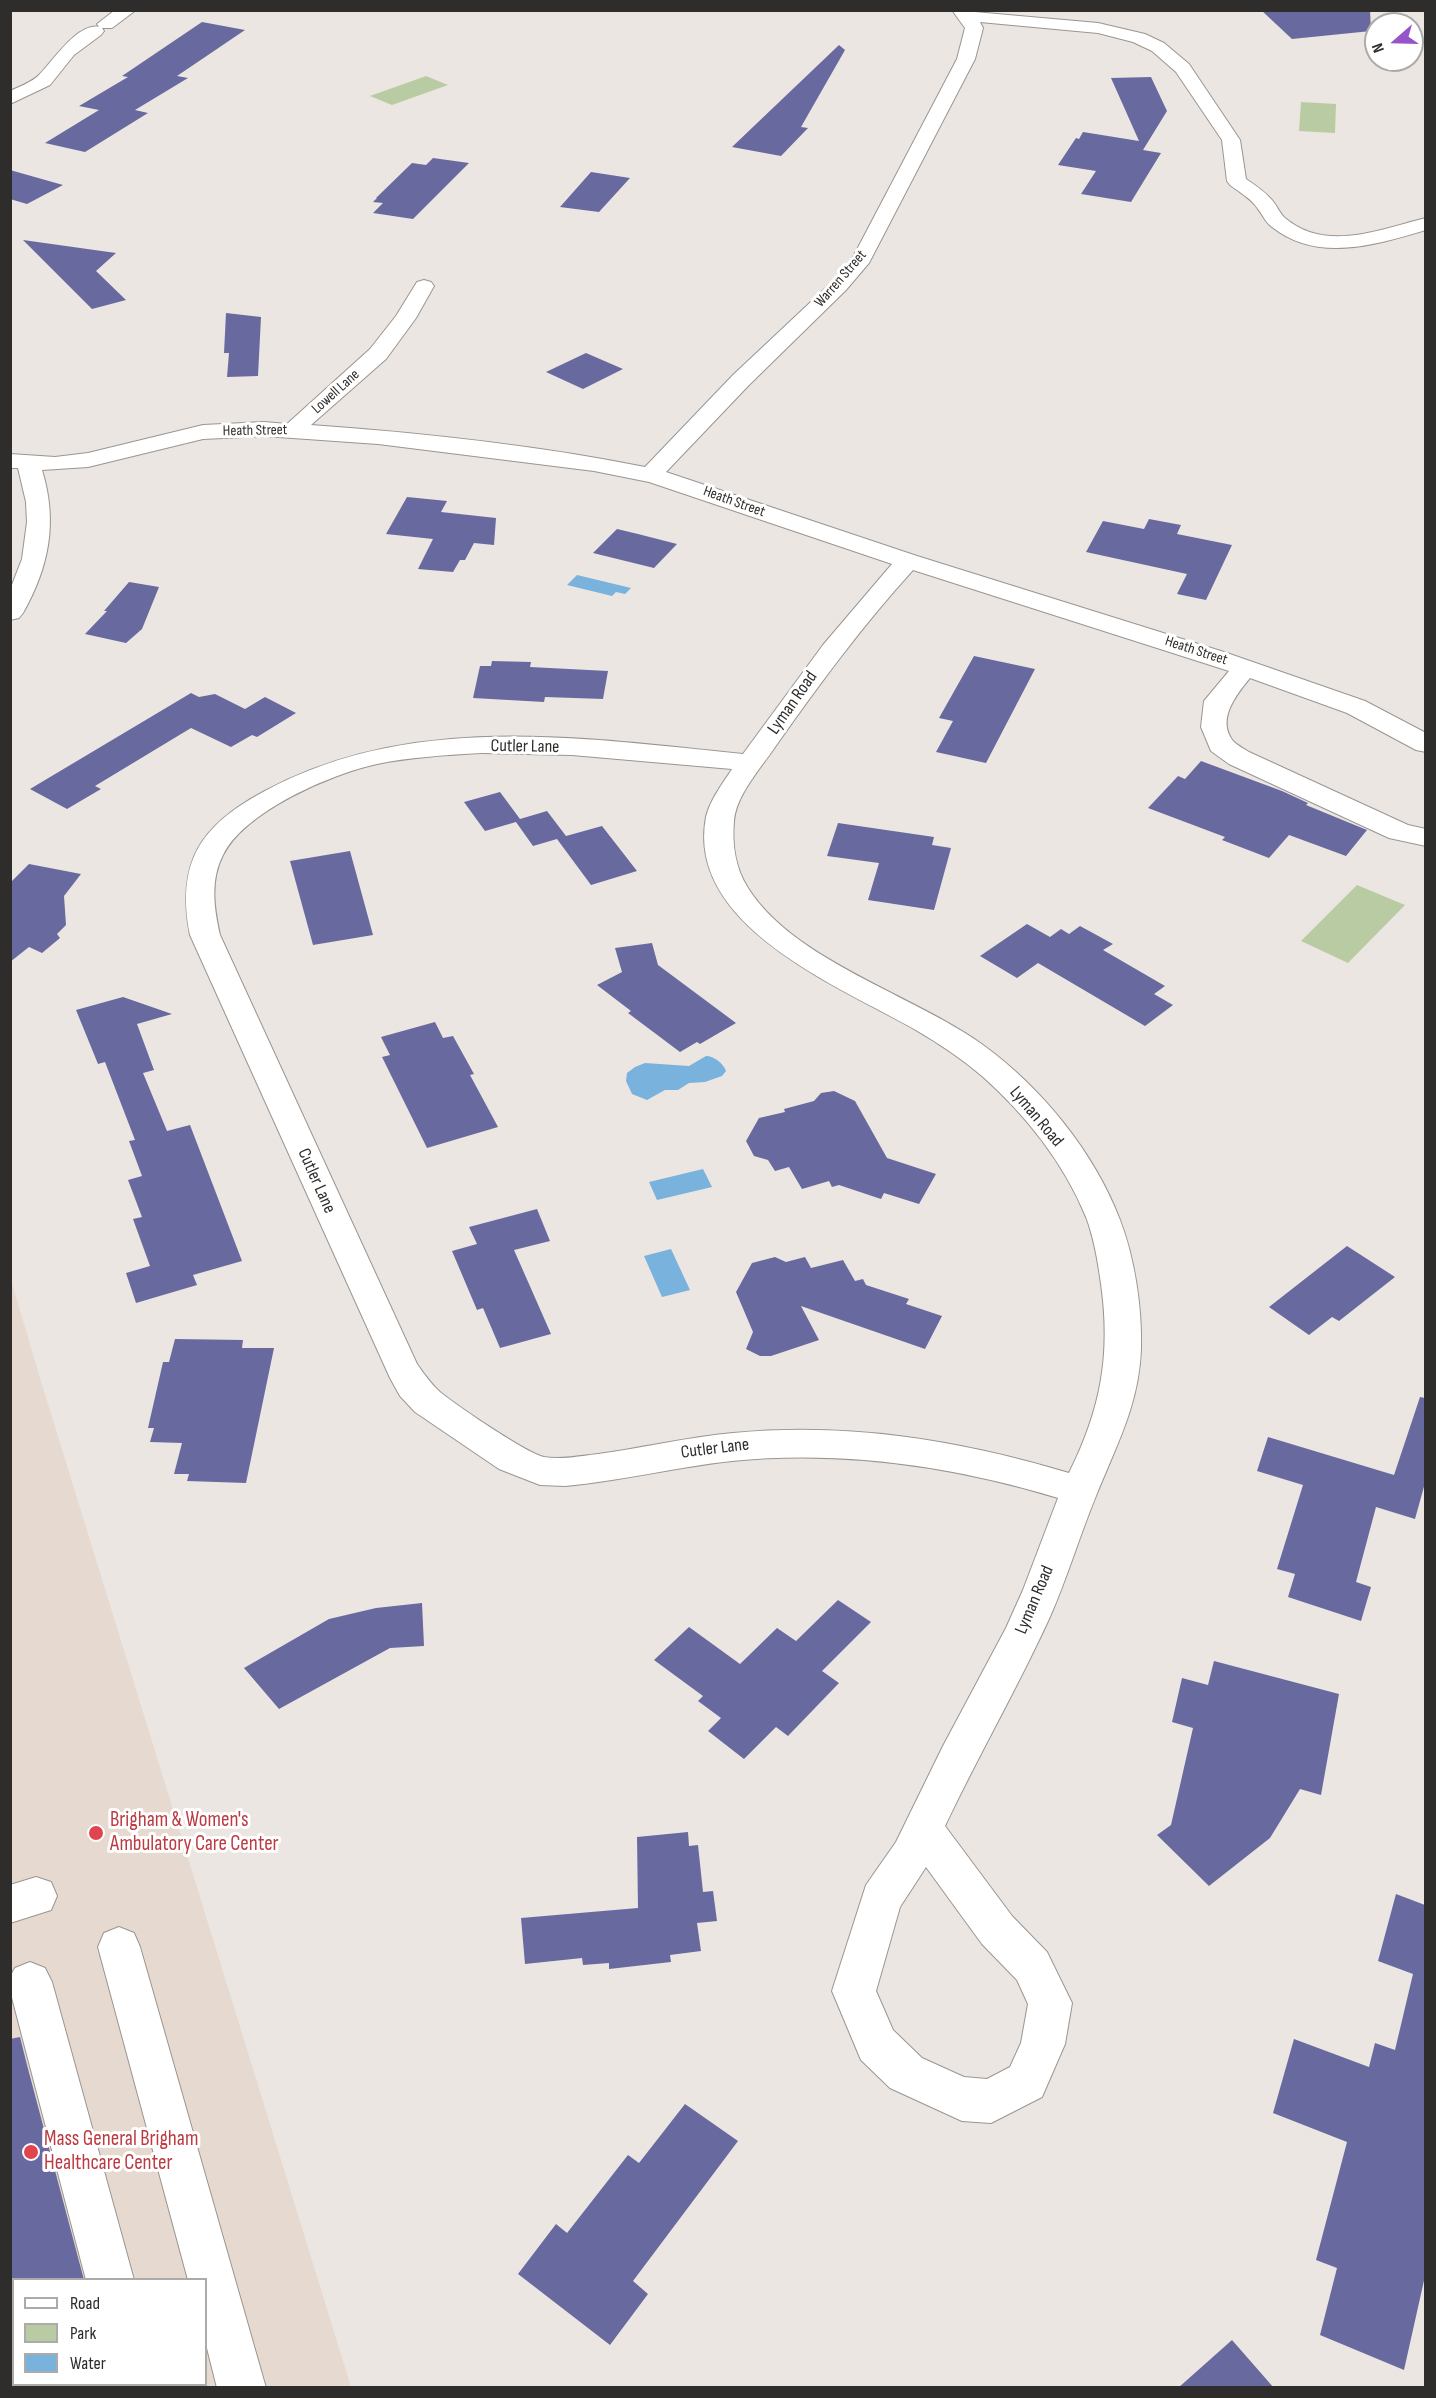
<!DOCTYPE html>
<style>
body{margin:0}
#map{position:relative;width:1436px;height:2398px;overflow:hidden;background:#ebe6e1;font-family:"Sofia Sans Condensed",sans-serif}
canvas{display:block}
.frame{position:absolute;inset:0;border:12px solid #2f2d2b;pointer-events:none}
.legend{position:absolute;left:12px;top:2278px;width:195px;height:108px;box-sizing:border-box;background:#fff;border:2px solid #acabaa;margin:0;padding:8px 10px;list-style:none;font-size:18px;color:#2f2d2b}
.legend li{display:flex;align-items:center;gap:12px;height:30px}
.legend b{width:30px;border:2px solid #acabaa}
.north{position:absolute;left:1364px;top:12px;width:60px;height:60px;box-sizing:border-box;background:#fff;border:2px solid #acabaa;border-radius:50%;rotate:250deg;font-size:16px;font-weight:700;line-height:24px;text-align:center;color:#2f2d2b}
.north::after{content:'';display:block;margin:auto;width:21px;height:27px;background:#9654ca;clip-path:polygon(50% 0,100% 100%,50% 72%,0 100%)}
</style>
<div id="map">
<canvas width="1436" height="2398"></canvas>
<div class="frame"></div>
<ul class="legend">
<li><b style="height:8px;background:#fff"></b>Road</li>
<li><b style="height:16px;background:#b9cba2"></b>Park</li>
<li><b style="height:16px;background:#79b2dc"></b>Water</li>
</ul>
<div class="north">N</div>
</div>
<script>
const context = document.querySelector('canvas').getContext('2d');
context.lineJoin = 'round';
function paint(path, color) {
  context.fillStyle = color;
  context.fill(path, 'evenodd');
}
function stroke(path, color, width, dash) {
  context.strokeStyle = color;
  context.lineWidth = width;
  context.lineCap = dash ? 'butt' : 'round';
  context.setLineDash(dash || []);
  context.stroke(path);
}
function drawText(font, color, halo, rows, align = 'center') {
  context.font = font + ' "Sofia Sans Condensed",sans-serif';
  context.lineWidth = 6;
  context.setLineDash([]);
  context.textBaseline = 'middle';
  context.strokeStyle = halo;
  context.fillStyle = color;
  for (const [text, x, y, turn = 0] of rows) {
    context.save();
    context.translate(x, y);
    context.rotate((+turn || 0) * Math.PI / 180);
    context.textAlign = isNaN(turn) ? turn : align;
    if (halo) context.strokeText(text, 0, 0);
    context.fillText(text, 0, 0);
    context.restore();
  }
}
paint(new Path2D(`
 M10 1277 40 1378 351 2387H11ZM14 2280H206V2384H14Z`), '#e5d9d0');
paint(new Path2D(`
 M426 76 448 85 392 105 370 96Z
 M1301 102 1336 104 1335 133 1299 131Z
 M1357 885 1405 905 1348 963 1301 941Z`), '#b9cba2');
paint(new Path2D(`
 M577 575 631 588 625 594 616 592 612 596 567 585Z
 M706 1056C714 1056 723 1063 726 1071L722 1076 705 1082 689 1083 678 1090H665L647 1100 632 1094 626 1081 627 1073 635 1067 645 1063 689 1066Z
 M703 1169 712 1187 657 1200 649 1182Z
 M671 1249 690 1290 662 1297 644 1256Z`), '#79b2dc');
paint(new Path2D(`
 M1261 10H1370L1371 31 1292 39Z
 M202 22 245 30 177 76 188 78 135 110 148 113 85 152 45 143 99 110 79 106 128 77 122 76Z
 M839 45 845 50 801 127 808 128 781 156 732 147Z
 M1151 77 1167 111 1143 150 1161 153 1131 202 1081 194 1096 171 1058 165 1076 138 1079 139 1083 132 1139 141 1111 78Z
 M433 158 469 163 413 219 373 213 383 203 373 202 377 198H376L412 163 426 165Z
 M10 170 63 185 27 204 10 199Z
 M591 172 630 178 599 212 560 207Z
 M23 240 116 253 96 271 126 300 92 309Z
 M226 313 261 317 258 376 227 377 229 353H224Z
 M586 353 623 369 583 389 546 372Z
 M407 497 447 501 441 512 496 518 494 545 474 543 465 560H460L453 572 418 569 433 539 386 534Z
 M1149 519 1181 525 1177 534 1232 545 1206 600 1177 594 1187 574 1086 552 1103 521 1144 529Z
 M617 529 638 534 677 544 654 568 593 553Z
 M129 582 159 587 142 629 126 643 85 634 107 611H104Z
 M974 656 1035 669 986 763 936 752 953 721 939 718Z
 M492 661 531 662 530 667 608 671 603 699 545 697 544 702 473 698 480 666H491Z
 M191 693 199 697 215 694 245 709 265 697 296 713 257 737 252 735 231 747 191 728 95 786 101 789 67 809 30 789Z
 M1201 761 1282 791 1308 803 1306 805 1367 830 1346 856 1289 835 1269 858 1222 840 1225 837 1148 808 1178 776 1185 779Z
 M500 792 520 819 547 811 566 836 602 826 637 871 591 885 557 839 533 846 516 822 485 831 464 802Z
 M838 823 934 837 932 845 951 848 934 910 868 900 879 863 827 856Z
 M350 851 373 935 313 945 290 861Z
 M29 864 81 874 64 896 66 925 57 934 60 938 42 953 29 947 10 962V883Z
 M1027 924 1050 937 1061 929 1069 934 1080 926 1113 944 1103 950 1165 986 1154 994 1173 1005 1145 1026 1038 963 1017 978 980 956Z
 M652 943 658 965 736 1023 700 1044 697 1042 680 1052 628 1013 631 1011 597 985 622 972 615 948Z
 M123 997 172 1014 137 1024 154 1070 143 1073 167 1131 190 1125 242 1261 193 1275 197 1285 136 1303 126 1273 150 1266 133 1219 142 1217 128 1180 142 1176 129 1141 135 1140 105 1062 98 1064 76 1010Z
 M435 1022 443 1038 453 1036 474 1074 470 1075 498 1127 427 1148 382 1057 390 1055 381 1037Z
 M834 1091 855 1101 887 1158 936 1174 919 1204 884 1193 881 1199 839 1185 832 1187 829 1181 802 1189 789 1167 775 1171 768 1160 754 1156 746 1141 759 1118 785 1112 784 1109 814 1101 821 1093Z
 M537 1209 550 1241 514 1250 551 1334 500 1348 483 1308 477 1310 452 1251 477 1244 469 1227Z
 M1347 1246 1395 1277 1339 1321 1332 1317 1309 1335 1269 1307Z
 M775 1257 786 1262 805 1257 811 1268 843 1260 855 1281 863 1279 866 1285 909 1299 906 1304 942 1316 925 1349 801 1306 819 1340 771 1356H760L746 1349 753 1332 736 1292 752 1263Z
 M175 1339 243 1340 242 1348H274L246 1483 187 1481 189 1474H174L182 1443 150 1442 154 1428H148L163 1362H169Z
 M1420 1397 1425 1398V1483L1415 1519 1376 1507 1356 1582 1371 1587 1361 1621 1288 1597 1295 1574 1277 1569 1303 1485 1257 1471 1268 1437 1394 1475Z
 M838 1600 871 1622 822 1671 839 1683 788 1736 776 1727 744 1759 708 1731 721 1718 698 1701 703 1696 654 1660 689 1627 740 1664 777 1628 796 1641Z
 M422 1603 424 1646 390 1648 279 1709 244 1668 329 1619 376 1608Z
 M1214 1661 1339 1694 1321 1795 1300 1789 1270 1838 1209 1886 1157 1835 1171 1825 1193 1728 1172 1722 1182 1678 1208 1685Z
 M688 1832 689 1846 698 1845 703 1892 713 1891 717 1921 697 1923 701 1951 670 1955 671 1962 609 1969V1963L583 1965 582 1958 525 1964 521 1918 638 1908 637 1837Z
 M1396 1894 1425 1905V2276L1404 2370 1320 2335 1337 2268 1316 2260 1347 2142 1273 2113 1294 2039 1369 2067 1375 2043 1395 2050 1413 1974 1378 1961Z
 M20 2037 27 2065 84 2280H10V2039Z
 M685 2104 738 2141 633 2281 648 2294 610 2345 518 2274 556 2224 567 2233 628 2155 639 2163Z
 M1232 2340 1274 2388H1178Z`), '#68699f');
const minor = new Path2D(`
 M115 10H136L112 28H102L104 31 101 35 74 55 50 85 10 104V91C19 87 32 82 39 75 52 62 78 22 99 27L97 24Z
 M952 10 1098 23 1145 34 1164 43 1189 64 1240 140 1246 179C1255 185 1264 191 1271 199 1277 205 1279 213 1285 218 1326 253 1380 229 1426 218V230C1375 245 1317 263 1272 227 1265 222 1263 215 1258 209 1252 199 1239 192 1230 185L1227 181 1222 140 1176 72 1152 51 1133 42 1098 33 980 22 983 28 975 59 869 263 846 290 749 385 666 472 917 556 1224 652 1365 701 1426 733V752L1416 750 1347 713 1250 678C1237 694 1216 719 1233 741 1237 745 1244 749 1249 752L1408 825 1426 829V846L1389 838 1229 764 1211 751 1201 727 1204 701 1229 671 913 570C862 626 818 686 775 747 761 768 736 795 734 821 732 843 735 868 748 888 794 961 914 995 983 1045 1042 1088 1094 1152 1120 1220 1135 1259 1142 1308 1141 1349 1139 1405 1116 1446 1096 1496 1079 1537 1067 1579 1049 1619 1017 1689 978 1756 945 1826L1012 1916 1047 1952 1072 2003 1065 2044 1042 2097 991 2123 962 2121 890 2088 861 2060 832 1991 866 1885 896 1842 943 1746 1006 1628 1023 1590 1058 1498C952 1466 843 1450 732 1461 676 1467 621 1481 565 1486L540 1485 499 1469 415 1412 400 1396 390 1378 190 935C176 863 200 826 263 792 411 711 582 738 743 754L823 645 892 564 649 482 594 471 378 444 264 436 203 439 88 467 42 470C58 522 49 567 23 613L19 618 10 620V590L22 559 27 522 26 502 18 468H10V454L55 457 88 453 203 425 264 422 287 424 370 349 396 316 417 282 424 280 431 282 434 286 416 318 386 359 311 425C423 433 536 445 645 467L733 375 832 282 853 257 957 59 965 28ZM482 753 572 755 732 769C723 783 710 800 706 817 685 926 841 987 914 1029 938 1043 961 1058 982 1076 1025 1114 1064 1163 1086 1217 1094 1238 1098 1262 1101 1284 1111 1354 1101 1409 1069 1473 959 1440 848 1422 733 1433 688 1437 643 1448 598 1454 581 1456 561 1460 544 1457 526 1453 456 1405 440 1392 431 1384 424 1374 417 1364L220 935C214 908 210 880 223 855 245 811 331 774 377 764 411 757 447 755 482 753ZM926 1867 982 1944 1017 1980 1028 2004 1021 2043 1010 2067 987 2079 964 2077 922 2058 893 2030 876 1991 900 1907Z
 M36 1877 51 1882 57 1896 51 1910 10 1923V1885Z
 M119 1927 134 1933 140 1947 266 2388H217L206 2344V2280H188L98 1947 104 1933Z
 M30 1962 45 1968 52 1982 134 2280H86L10 1990V1977L15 1968Z
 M113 2384H162V2388H113Z`);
stroke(minor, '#9a9591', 2);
paint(minor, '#fff');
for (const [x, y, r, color] of [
 [96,1833,8,"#e0444e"],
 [31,2152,8,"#e0444e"]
]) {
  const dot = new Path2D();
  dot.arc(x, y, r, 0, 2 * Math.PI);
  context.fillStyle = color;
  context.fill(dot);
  stroke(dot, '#fff', 2);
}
drawText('15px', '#2f2d2b', '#fff', [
 ["Warren Street",841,279,-49],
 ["Lowell Lane",336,392,-42],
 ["Heath Street",255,431,-1],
 ["Heath Street",734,502,20],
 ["Heath Street",1196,651,18]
]);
drawText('18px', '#2f2d2b', '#fff', [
 ["Lyman Road",793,703,-55],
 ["Cutler Lane",525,747,1],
 ["Lyman Road",1036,1117,50],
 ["Cutler Lane",316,1181,66],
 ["Cutler Lane",715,1449,-7],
 ["Lyman Road",1035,1600,-67]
]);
drawText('21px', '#be3a42', '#fff', [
 ["Brigham & Women's",110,1821],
 ["Ambulatory Care Center",110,1845],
 ["Mass General Brigham",44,2140],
 ["Healthcare Center",44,2164]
], 'left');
</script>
